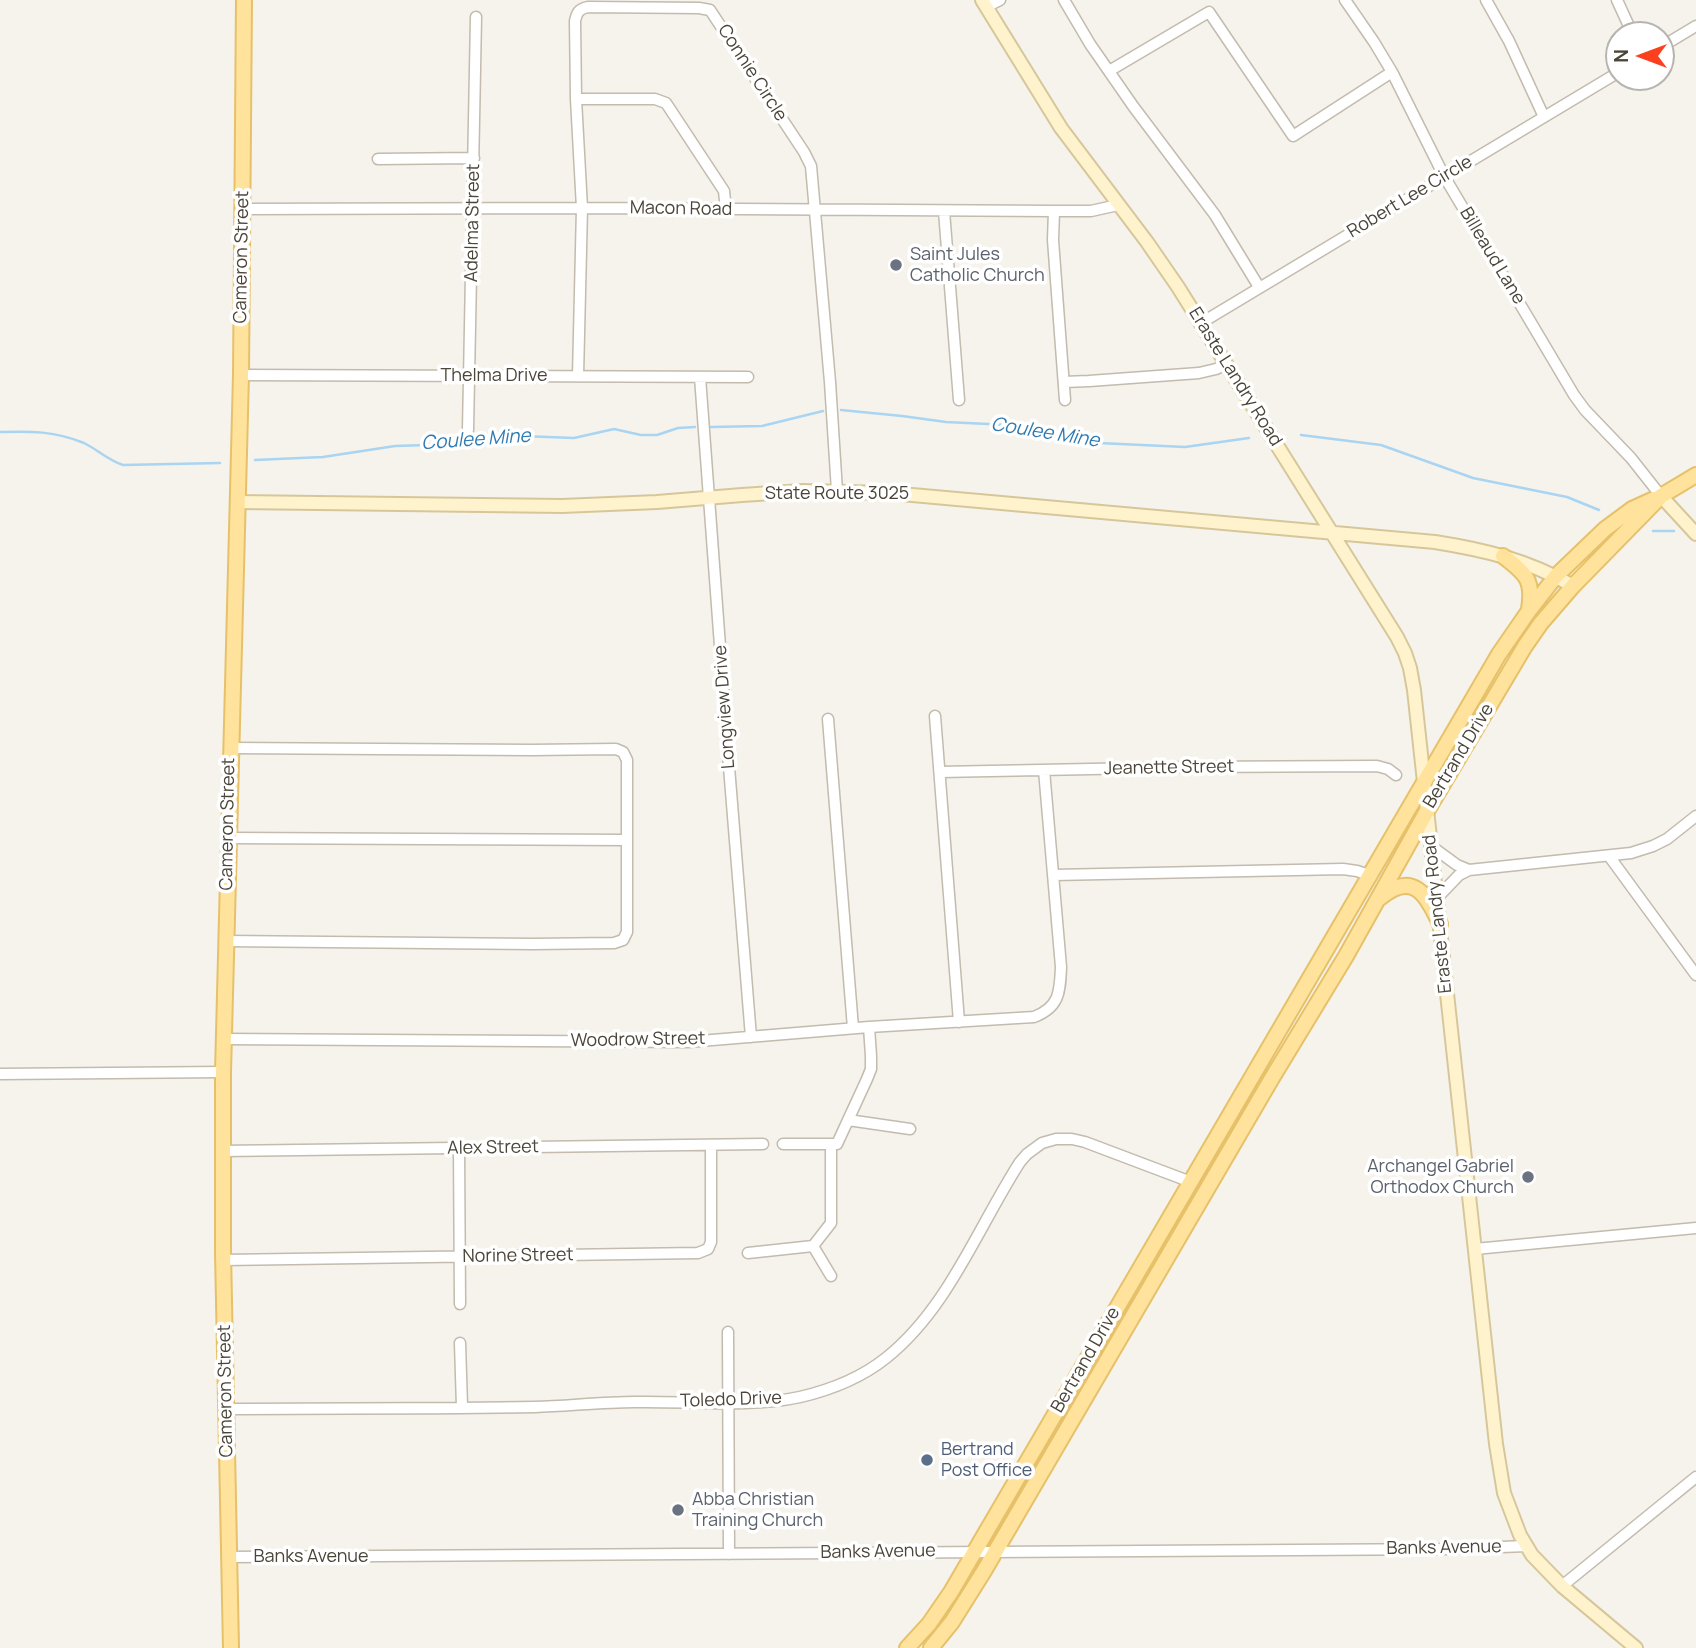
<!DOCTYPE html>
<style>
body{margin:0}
#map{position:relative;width:1696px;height:1648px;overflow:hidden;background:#f6f3ec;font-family:Manrope,sans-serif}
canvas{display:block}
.north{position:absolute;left:1605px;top:21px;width:70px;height:70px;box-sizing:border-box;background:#fff;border:2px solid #b7b4b0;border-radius:50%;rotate:270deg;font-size:19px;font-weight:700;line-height:28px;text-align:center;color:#4b4439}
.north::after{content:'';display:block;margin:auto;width:24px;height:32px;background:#fc3f1d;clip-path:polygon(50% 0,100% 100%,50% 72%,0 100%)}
</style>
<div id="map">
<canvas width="1696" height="1648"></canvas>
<div class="north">N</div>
</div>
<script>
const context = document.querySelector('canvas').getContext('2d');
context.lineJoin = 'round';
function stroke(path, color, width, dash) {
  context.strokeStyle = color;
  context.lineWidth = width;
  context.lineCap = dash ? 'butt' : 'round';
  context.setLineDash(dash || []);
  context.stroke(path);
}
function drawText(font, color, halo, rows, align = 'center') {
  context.font = font + ' Manrope,sans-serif';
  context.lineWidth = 7;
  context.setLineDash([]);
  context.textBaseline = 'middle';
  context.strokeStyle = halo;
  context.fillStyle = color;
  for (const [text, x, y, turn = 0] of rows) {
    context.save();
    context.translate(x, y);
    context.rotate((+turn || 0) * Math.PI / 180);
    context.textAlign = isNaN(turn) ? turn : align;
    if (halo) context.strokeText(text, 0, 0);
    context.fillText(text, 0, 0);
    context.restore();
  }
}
stroke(new Path2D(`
 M841 410 902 416 946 422 1009 425 1031 428 1099 443 1185 447 1249 438
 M711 427 762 426 823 411
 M0 432C30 431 55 431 84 443 98 450 108 460 123 465L220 463
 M1301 435 1381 445 1473 478 1567 497 1599 510
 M255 460 323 457 395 446 459 444 521 436 574 438 614 429 641 435H657L678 428 695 427
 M1653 531H1674`), '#a9d4f2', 2.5);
const street = new Path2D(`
 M1064 0 1090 44 1133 106 1215 215 1259 287
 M1345 0 1374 42 1392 72 1444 176 1574 395 1585 410 1631 458 1661 496
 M1486 0 1509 41 1544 117
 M1617 0 1633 35
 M986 7 1000 0
 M1661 47 1696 26
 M1109 71 1209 12 1293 136 1392 72
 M576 99H655L666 103 724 191 726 210
 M378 159 474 158
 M243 209 582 208 1054 211H1091L1118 205
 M944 211 959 400
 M1054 211 1053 240 1065 400
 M1201 323 1619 72
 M241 375 748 377
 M578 376 582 208 576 99 575 21C577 12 579 9 588 7L699 8 710 10 804 152 811 166 830 382 837 491
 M700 377 729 767 751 1037
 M1064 382 1089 381 1199 373 1216 369 1227 364
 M468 430 476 17
 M935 716 959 1022
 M828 719 853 1028
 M940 772 1191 767 1377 766 1388 769 1396 775
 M228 838 627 840
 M1431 846 1457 865 1469 870
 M1609 856 1696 975
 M1054 875 1343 869 1357 871 1369 875
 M1437 898 1459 875 1469 870 1631 853 1653 846 1667 839 1696 816
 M225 941 533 944 614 943 623 940 627 932V760L623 752 616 749 531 750 230 748
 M223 1039 688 1042 869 1027 1034 1017C1060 1007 1060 991 1061 967L1044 770
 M0 1074 223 1072
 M848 1120 910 1129
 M783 1144H837L867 1079 871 1069V1056L869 1027
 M459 1148 460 1304
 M222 1151 763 1144
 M813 1246 831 1223V1144
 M1475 1249 1696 1228
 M748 1253 813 1246 831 1276
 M223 1260 698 1253 708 1249 711 1242V1146
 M728 1332 729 1554
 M460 1343 462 1407
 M227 1409C329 1408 432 1409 535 1407 568 1406 602 1402 635 1402 687 1401 750 1408 800 1397 830 1390 861 1378 886 1358 948 1309 978 1227 1020 1162L1027 1154 1042 1143 1056 1139H1072L1085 1142 1191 1182
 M228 1557 1449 1549 1527 1546
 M1562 1586 1696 1477`);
const secondary = new Path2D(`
 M982 0 1061 128 1147 242 1178 287 1397 637 1405 653 1410 668 1414 690 1496 1444 1504 1493 1520 1535 1532 1555 1562 1586 1636 1648
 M1661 496 1696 534
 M237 502 562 506 657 502 742 495 803 491 890 493 1435 542C1485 550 1528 560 1573 586`);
const primary = new Path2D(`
 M1503 556C1525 573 1534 579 1529 609
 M1380 898C1413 870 1427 895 1440 924
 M231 1648 223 1252V1072L241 375 244 0
 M907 1648 929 1624 951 1592 1499 654 1528 612 1556 576 1605 529 1632 509 1654 499
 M931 1648 952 1622 984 1571 1272 1078 1346 956 1427 811 1525 646 1541 623 1573 586 1661 496 1696 475`);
stroke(street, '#c2bbae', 13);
stroke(secondary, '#d6c79b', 16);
stroke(primary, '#e6c16a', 18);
stroke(street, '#fff', 10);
stroke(secondary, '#fff3cd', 12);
stroke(primary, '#ffe39c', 14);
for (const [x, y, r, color] of [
 [896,265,7,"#6b7280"],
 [1528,1177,7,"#6b7280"],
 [927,1460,7,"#5c6f8a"],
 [678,1510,7,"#6b7280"]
]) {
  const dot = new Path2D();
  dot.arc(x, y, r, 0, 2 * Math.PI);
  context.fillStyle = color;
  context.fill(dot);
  stroke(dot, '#fff', 2.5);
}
drawText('18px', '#4b4439', '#fff', [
 ["Connie Circle",752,73,57],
 ["Robert Lee Circle",1410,197,-31],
 ["Macon Road",681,209,1],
 ["Adelma Street",473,223,-89],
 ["Billeaud Lane",1492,256,59],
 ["Cameron Street",242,257,-89],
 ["Thelma Drive",494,376],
 ["Eraste Landry Road",1235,377,58],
 ["State Route 3025",837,494],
 ["Longview Drive",725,707,-94],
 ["Bertrand Drive",1459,756,-59],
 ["Jeanette Street",1169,768,-1],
 ["Cameron Street",228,824,-89],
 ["Eraste Landry Road",1438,914,-96],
 ["Woodrow Street",638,1040,-1],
 ["Alex Street",493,1148,-1],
 ["Norine Street",518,1256,-1],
 ["Bertrand Drive",1086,1360,-60],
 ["Cameron Street",226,1391,-91],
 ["Toledo Drive",731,1400,-2],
 ["Banks Avenue",1444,1548,-1],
 ["Banks Avenue",878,1552,-1],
 ["Banks Avenue",311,1557]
]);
drawText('18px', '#5b616d', '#fff', [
 ["Saint Jules",910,255],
 ["Catholic Church",910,276],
 ["Archangel Gabriel",1514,1167,"right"],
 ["Orthodox Church",1514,1188,"right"],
 ["Abba Christian",692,1500],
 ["Training Church",692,1521]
], 'left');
drawText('18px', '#4e5e75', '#fff', [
 ["Bertrand",941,1450],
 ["Post Office",941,1471]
], 'left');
drawText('italic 19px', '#2e7ab2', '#fff', [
 ["Coulee Mine",1045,433,9],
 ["Coulee Mine",476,440,-4]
]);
</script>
